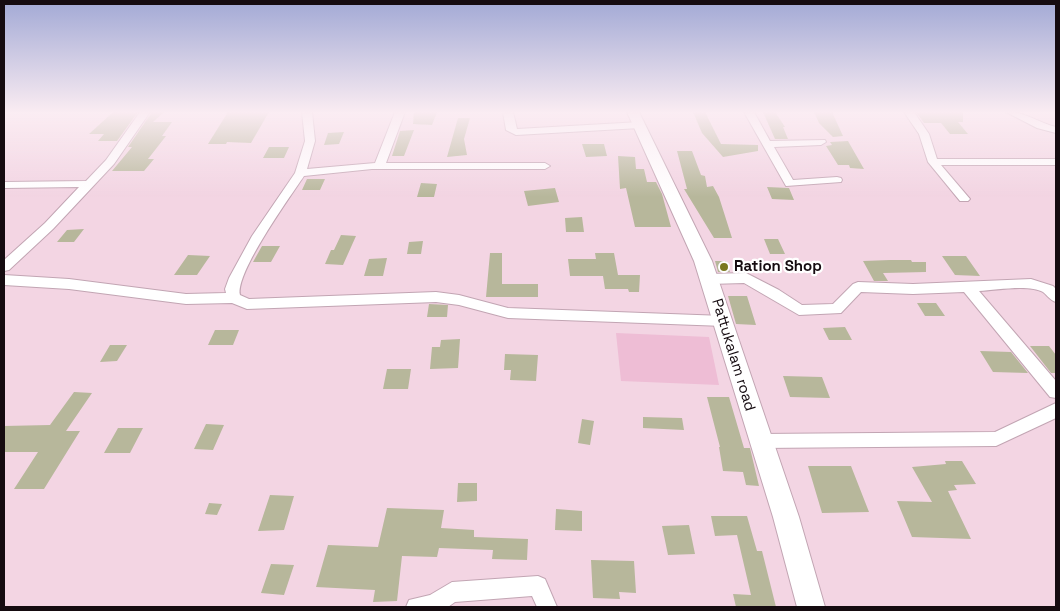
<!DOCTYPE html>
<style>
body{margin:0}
#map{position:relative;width:1060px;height:611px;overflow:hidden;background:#f3d5e3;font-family:"Space Grotesk",sans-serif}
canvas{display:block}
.frame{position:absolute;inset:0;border:5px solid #150b10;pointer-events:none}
</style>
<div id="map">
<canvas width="1060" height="611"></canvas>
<div class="frame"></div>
</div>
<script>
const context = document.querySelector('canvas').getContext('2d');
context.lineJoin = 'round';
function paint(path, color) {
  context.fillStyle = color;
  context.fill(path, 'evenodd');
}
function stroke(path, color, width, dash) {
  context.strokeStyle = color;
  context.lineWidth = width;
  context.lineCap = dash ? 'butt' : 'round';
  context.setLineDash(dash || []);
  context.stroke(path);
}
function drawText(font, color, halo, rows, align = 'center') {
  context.font = font + ' "Space Grotesk",sans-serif';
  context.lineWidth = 4.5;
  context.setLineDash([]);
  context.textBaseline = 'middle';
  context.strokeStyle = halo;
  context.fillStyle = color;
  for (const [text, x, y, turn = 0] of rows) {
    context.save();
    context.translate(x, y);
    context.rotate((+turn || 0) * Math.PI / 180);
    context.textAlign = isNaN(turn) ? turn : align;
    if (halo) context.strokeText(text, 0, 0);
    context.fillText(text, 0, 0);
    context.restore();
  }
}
paint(new Path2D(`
 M616 333 709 337 719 385 621 381Z`), '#eebdd5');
paint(new Path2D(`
 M116 112H138L117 141H98L104 134H89L112 113Z
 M152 112H164L153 122H172L162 136H166L148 159H154L144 171H112L132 147H128Z
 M228 112H269L251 143 227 142 226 144H208Z
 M414 112H437L432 125 413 124Z
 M693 112H705L721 144 758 145V151L723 157 702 133Z
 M763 112H775L785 127H783L788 139H775Z
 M814 112H832L843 136 833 137 819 123Z
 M916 112H963V122H958L968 134H950L941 123H924Z
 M458 118H470L464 139 467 155 447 157Z
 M414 130 404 156H392L400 131Z
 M344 132 339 144 324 145 328 133Z
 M848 141 864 169 850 168 849 165H838L826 146 832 145 830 142Z
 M582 144H604L607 156 586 157Z
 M269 147H289L284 158H263Z
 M677 151H692L701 175 705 176 707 187 713 186 719 197 732 238H714L684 189H687Z
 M618 156 635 157 636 169H644L647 182H656L662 194 671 227H635L626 188 620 189Z
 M307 179H325L320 190H302Z
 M421 183 437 184 434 197H417Z
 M767 187 789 188 794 200 772 199Z
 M555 188 559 202 528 206 524 191Z
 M582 217 584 232H566L565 218Z
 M84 229 74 242H57L67 230Z
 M341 235 356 236 343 265 325 264 331 250H334Z
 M764 239H778L785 254H770Z
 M423 241 421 254H407L409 242Z
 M262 246H280L271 262H253Z
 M490 253H502V284H538V297H486Z
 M595 253H614L618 275H640L639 292H629L628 289H605L603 276H570L568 259H596Z
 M188 255 210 256 197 275H174Z
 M942 256H966L980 276 955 275Z
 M387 258 383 276H364L369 259Z
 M890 260H911L912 262H926V272L883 273 888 281H874L863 261Z
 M715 261H726L730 272H718Z
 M728 296H747L756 325 736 324Z
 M917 303H936L945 316H925Z
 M429 304 448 305 447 317H427Z
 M845 327 852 340H829L823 328Z
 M215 330H239L233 345H208Z
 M460 339 458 368 430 369 432 347H440L441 340Z
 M110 345H127L117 361 100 362Z
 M1030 346H1049L1056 355V373H1051Z
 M980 351 1011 352 1028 373 993 372Z
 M505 354 538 355 536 381 510 380 511 370H504Z
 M387 369H411L408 389H383Z
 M783 376 822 377 830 398 790 397Z
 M74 392 92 393 66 431H80L44 489H14L38 452H4V426L50 425Z
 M707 397H729L744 448H750L759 486 746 485 743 472 723 471 719 447H720Z
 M643 417 682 418 684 430 643 428Z
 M582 419 594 421 590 445 578 443Z
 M206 424 224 425 213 450 194 449Z
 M118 428H143L130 453H104Z
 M945 461H962L976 484 954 485 957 490 948 491 971 539 912 537 897 501 932 502 912 467 946 464Z
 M808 466H851L869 512 822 513Z
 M458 483H477V501L457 502Z
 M270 495 294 496 284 530 258 531Z
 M209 503 222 504 217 515 205 514Z
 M387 508 444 510 441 528 474 530V537L528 539 527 560 492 559 493 550 439 548 437 557 402 556 397 601 373 602 375 590 316 587 328 545 378 547Z
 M556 509 582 511V531L555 530Z
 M711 516H747L757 551H762L776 607H736L733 594 751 595 737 535 715 536Z
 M689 525 695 554 668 555 662 526Z
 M591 560 634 561 636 593 619 592 620 599 593 598Z
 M271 564 294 565 284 595 261 593Z`), '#b7b79b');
const street = new Path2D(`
 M140 112H150L114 164 53 229 9 270 4 271V260L45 223 79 187 4 188V182L86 181 106 160Z
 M302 112H312L315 141 307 169 375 163 395 112H405L386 163H545L550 166 545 169H372L304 176C290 197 235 273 240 295L249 299 436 292 459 295 508 308 724 316 729 317 731 321 729 325 724 326 508 318 459 305 436 302 247 309 232 303 186 304 69 289 4 285V275L69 279 186 294 226 293 225 289 229 278 252 236 295 173 305 141Z
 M503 112H513L517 129 640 122 645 125 640 128 516 135 506 130Z
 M744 112H754L770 141 825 140 826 142 821 145 774 147 793 180 837 177 841 178 842 180 841 182 786 186Z
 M904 112H914L929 134 937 159H1056V165H941L970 199 968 201H960L928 162 919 134Z
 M1006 112C1024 111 1039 123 1056 127V133L1037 128Z
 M746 273 779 290 802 305 833 304 853 284 858 282 913 284 1031 279 1053 286 1056 289V302C1050 300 1048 296 1043 292 1030 284 995 290 979 291L1056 381V398L1050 397 964 292 913 294 861 292 841 313 799 315 744 283 709 284 704 282 702 279 704 276 709 274Z
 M1056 403V418L996 446 760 448 754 446 752 441 754 436 760 434 995 432Z
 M538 576 545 579 557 607H537L532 596 455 602 448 607H406L409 600 430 595 452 582Z`);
const secondary = new Path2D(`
 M627 112H639L712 261 799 517 825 607H797L773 517 694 261Z`);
stroke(street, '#c2a5b3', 2);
stroke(secondary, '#c2a5b3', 2);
paint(street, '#fff');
paint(secondary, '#fff');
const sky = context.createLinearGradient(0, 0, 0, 197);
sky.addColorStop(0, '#a2a9d5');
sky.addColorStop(0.57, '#faecf2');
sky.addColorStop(1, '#faecf200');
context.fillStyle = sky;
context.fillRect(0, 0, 1060, 197);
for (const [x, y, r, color] of [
 [724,267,5,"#7a781e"]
]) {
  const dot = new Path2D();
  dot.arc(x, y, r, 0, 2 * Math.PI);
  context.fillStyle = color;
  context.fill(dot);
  stroke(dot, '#fff', 2);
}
drawText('bold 15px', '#150b10', '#fff', [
 ["Ration Shop",734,267]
], 'left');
drawText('15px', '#150b10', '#fff', [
 ["Pattukalam road",733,355,73]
]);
</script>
